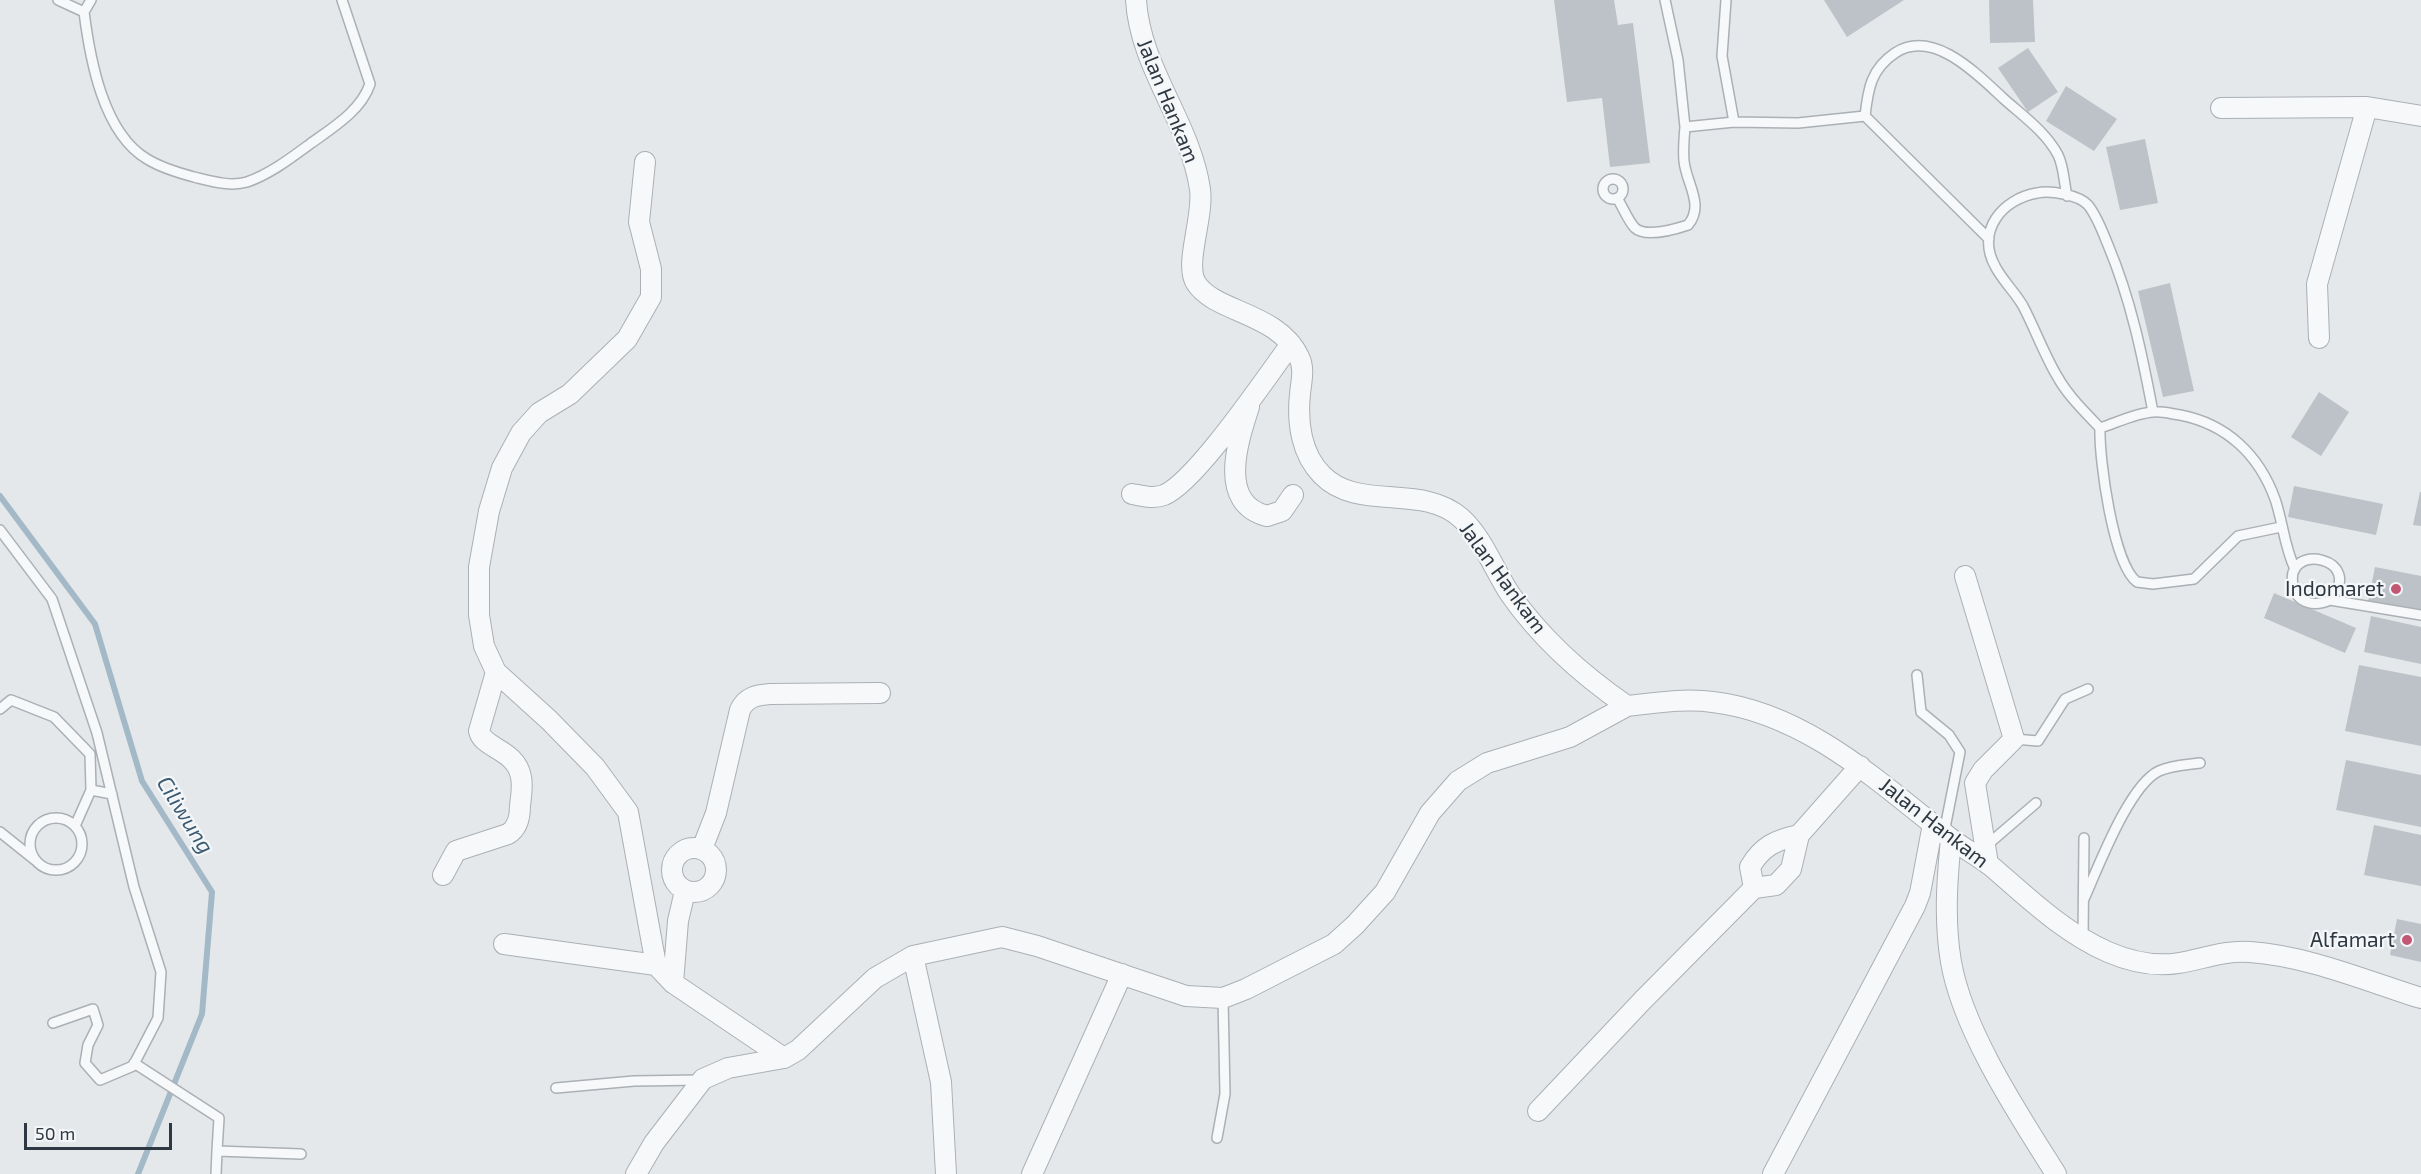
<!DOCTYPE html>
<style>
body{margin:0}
#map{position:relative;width:2421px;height:1174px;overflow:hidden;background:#e5e8eb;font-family:"Exo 2",sans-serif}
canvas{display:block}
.scale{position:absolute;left:24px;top:1123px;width:148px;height:27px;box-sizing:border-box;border:3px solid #2e3842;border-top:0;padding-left:8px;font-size:18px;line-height:21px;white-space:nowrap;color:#2e3842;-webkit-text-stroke:4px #f4f6f8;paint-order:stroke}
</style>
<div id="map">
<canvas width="2421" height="1174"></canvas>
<div class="scale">50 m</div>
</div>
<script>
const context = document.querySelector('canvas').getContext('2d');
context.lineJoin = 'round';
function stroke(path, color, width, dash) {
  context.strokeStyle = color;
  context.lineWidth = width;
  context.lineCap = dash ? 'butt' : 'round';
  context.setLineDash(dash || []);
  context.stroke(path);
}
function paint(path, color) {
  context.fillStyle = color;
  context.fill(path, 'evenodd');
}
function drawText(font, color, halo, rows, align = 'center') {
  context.font = font + ' "Exo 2",sans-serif';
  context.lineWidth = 4.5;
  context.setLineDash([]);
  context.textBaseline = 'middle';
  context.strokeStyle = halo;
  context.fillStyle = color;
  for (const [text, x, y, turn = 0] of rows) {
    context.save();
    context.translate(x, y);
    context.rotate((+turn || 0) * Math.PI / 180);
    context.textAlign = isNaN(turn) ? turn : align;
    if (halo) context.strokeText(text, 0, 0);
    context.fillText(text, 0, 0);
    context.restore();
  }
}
stroke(new Path2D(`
 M0 496 95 624 142 781 212 892 202 1014 138 1174`), '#a4b9c7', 6);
paint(new Path2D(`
 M1554 0H1614L1618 25 1633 23 1650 163 1610 167 1602 98 1567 102Z
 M1824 0H1904L1847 37Z
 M1989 0H2033L2035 42 1990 43Z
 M2028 48 2058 92 2028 112 1998 68Z
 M2066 86 2117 119 2094 151 2046 121Z
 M2145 139 2158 203 2120 210 2106 147Z
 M2170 283 2194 391 2163 397 2138 291Z
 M2319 392 2349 412 2321 456 2291 437Z
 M2294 486 2383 504 2376 535 2288 517Z
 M2420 492H2421V526L2413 525Z
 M2375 567 2421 576V613L2368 602Z
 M2274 593 2356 628 2345 653 2264 618Z
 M2371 616 2421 627V664L2364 652Z
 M2359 665 2421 677V746L2345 731Z
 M2346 760 2421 775V827L2336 810Z
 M2374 825 2421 835V886L2364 875Z
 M2397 919 2421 924V962L2390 955Z`), '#bcc2c7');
const lane = new Path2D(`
 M58 0 84 12C90 59 103 133 147 159 160 167 179 173 194 177 211 181 230 187 247 182 270 174 291 158 310 144 332 128 361 111 370 84L342 0
 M1665 0 1678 60 1685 127 1734 122 1798 123 1865 116 1989 239
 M1726 0 1722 56 1734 122
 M84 12 91 0
 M1865 116C1868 89 1871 69 1895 53 1933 28 1977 74 2004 99 2023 116 2046 132 2058 155 2064 167 2064 183 2067 196
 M1603 189a10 10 0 1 1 20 0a10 10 0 1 1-20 0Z
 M1617 198C1623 207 1628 221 1635 228 1646 238 1676 229 1688 225 1705 205 1686 183 1684 161 1683 150 1684 138 1685 127
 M2100 428C2085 412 2068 396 2057 376 2044 354 2035 329 2023 306 2015 292 2002 280 1995 266 1976 231 2002 199 2037 193 2050 190 2079 195 2088 205 2097 216 2103 233 2108 245 2131 300 2142 354 2153 412
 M2281 527 2238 536 2194 579 2153 584 2137 582C2113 564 2099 459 2100 428 2116 423 2136 413 2153 412 2162 411 2172 414 2180 415 2227 424 2259 455 2275 499 2283 522 2284 546 2295 569
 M0 530 52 599 97 733 134 887 161 972 158 1018 133 1066 100 1080 85 1063 88 1045 98 1025 93 1009 53 1023
 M2330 600C2367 558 2284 541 2293 585 2297 604 2315 607 2330 600L2421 615
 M1917 675 1921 712 1949 735 1960 752 1944 833
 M0 709 11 700 54 717 90 754 91 790 75 826
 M2014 739 2038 741 2065 699 2088 689
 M91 790 112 794
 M30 844a26 26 0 1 1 52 0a26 26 0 1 1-52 0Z
 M0 832 35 860
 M1986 846 2036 803
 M2084 899C2098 868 2129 785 2159 771 2172 765 2186 765 2200 763
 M2083 938 2084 838
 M134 1063 219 1118 217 1151
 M556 1088 634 1081 701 1080
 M1217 1138 1225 1094 1223 998
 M216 1174 217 1151 301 1154`);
const street = new Path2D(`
 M1136 0C1140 68 1190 122 1200 189 1204 217 1184 264 1196 283 1215 313 1278 312 1299 357 1305 369 1301 382 1300 394 1297 422 1301 454 1322 475 1358 512 1422 483 1461 518 1483 538 1494 570 1510 594 1542 640 1582 675 1627 706 1655 703 1685 698 1713 702 1806 713 1880 783 1950 838 1963 848 1978 856 1991 866 2027 897 2064 933 2108 952 2129 961 2155 967 2179 963 2203 959 2225 950 2250 952 2308 956 2366 981 2421 998
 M2221 108 2367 107 2421 116
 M645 162 639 222 651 269V297L627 339 570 394 539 413 521 433 502 468 489 511 479 567V615L484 646 496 672 549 720 595 767 628 812 656 965 673 983 784 1058
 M2319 338 2317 284 2367 107
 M1249 407C1238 441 1217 503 1267 516L1282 511 1293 495
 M1132 494C1143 496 1153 499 1164 495 1196 482 1267 376 1291 344
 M1965 576 2014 739 1983 770 1975 783 1988 864
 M1951 839C1947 880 1944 920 1951 962 1963 1031 2019 1115 2056 1174
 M672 870a22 22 0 1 1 44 0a22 22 0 1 1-44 0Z
 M702 849 716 813 740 710C746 697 757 695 770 694L880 693
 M443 875 456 851 508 834C518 828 520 817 520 806 521 797 523 786 521 777 516 749 483 749 479 731L496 672
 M1754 888 1750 867C1762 846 1776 840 1799 835
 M504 944 656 965
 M913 956 941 1082 946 1174
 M673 983 678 921 685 891
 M1538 1111 1643 1000 1754 888 1776 885 1791 869 1799 835 1860 766
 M636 1174 654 1143 703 1079 728 1068 784 1058 798 1050 875 978 913 956 1002 937 1037 946 1186 996 1223 998 1246 989 1334 944 1355 925 1385 892 1430 813 1458 781 1487 763 1570 737 1627 706
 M1032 1174 1122 974
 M1773 1174 1915 906 1920 893 1933 824`);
stroke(lane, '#aab0b5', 12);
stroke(street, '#aab0b5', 22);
stroke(lane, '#f7f8fa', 9);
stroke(street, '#f7f8fa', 20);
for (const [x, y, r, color] of [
 [2396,589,6,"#c25774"],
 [2407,940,6,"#c25774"]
]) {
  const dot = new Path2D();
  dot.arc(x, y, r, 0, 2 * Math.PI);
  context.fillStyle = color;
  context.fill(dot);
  stroke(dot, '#f4f6f8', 2);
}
drawText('21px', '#2e3842', '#f4f6f8', [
 ["Jalan Hankam",1168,101,68],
 ["Jalan Hankam",1503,578,54],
 ["Jalan Hankam",1934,823,38]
]);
drawText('21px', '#2e3842', '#f4f6f8', [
 ["Indomaret",2384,589],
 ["Alfamart",2395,940]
], 'right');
drawText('italic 22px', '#3b5b72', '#f4f6f8', [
 ["Ciliwung",185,815,58]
]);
</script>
